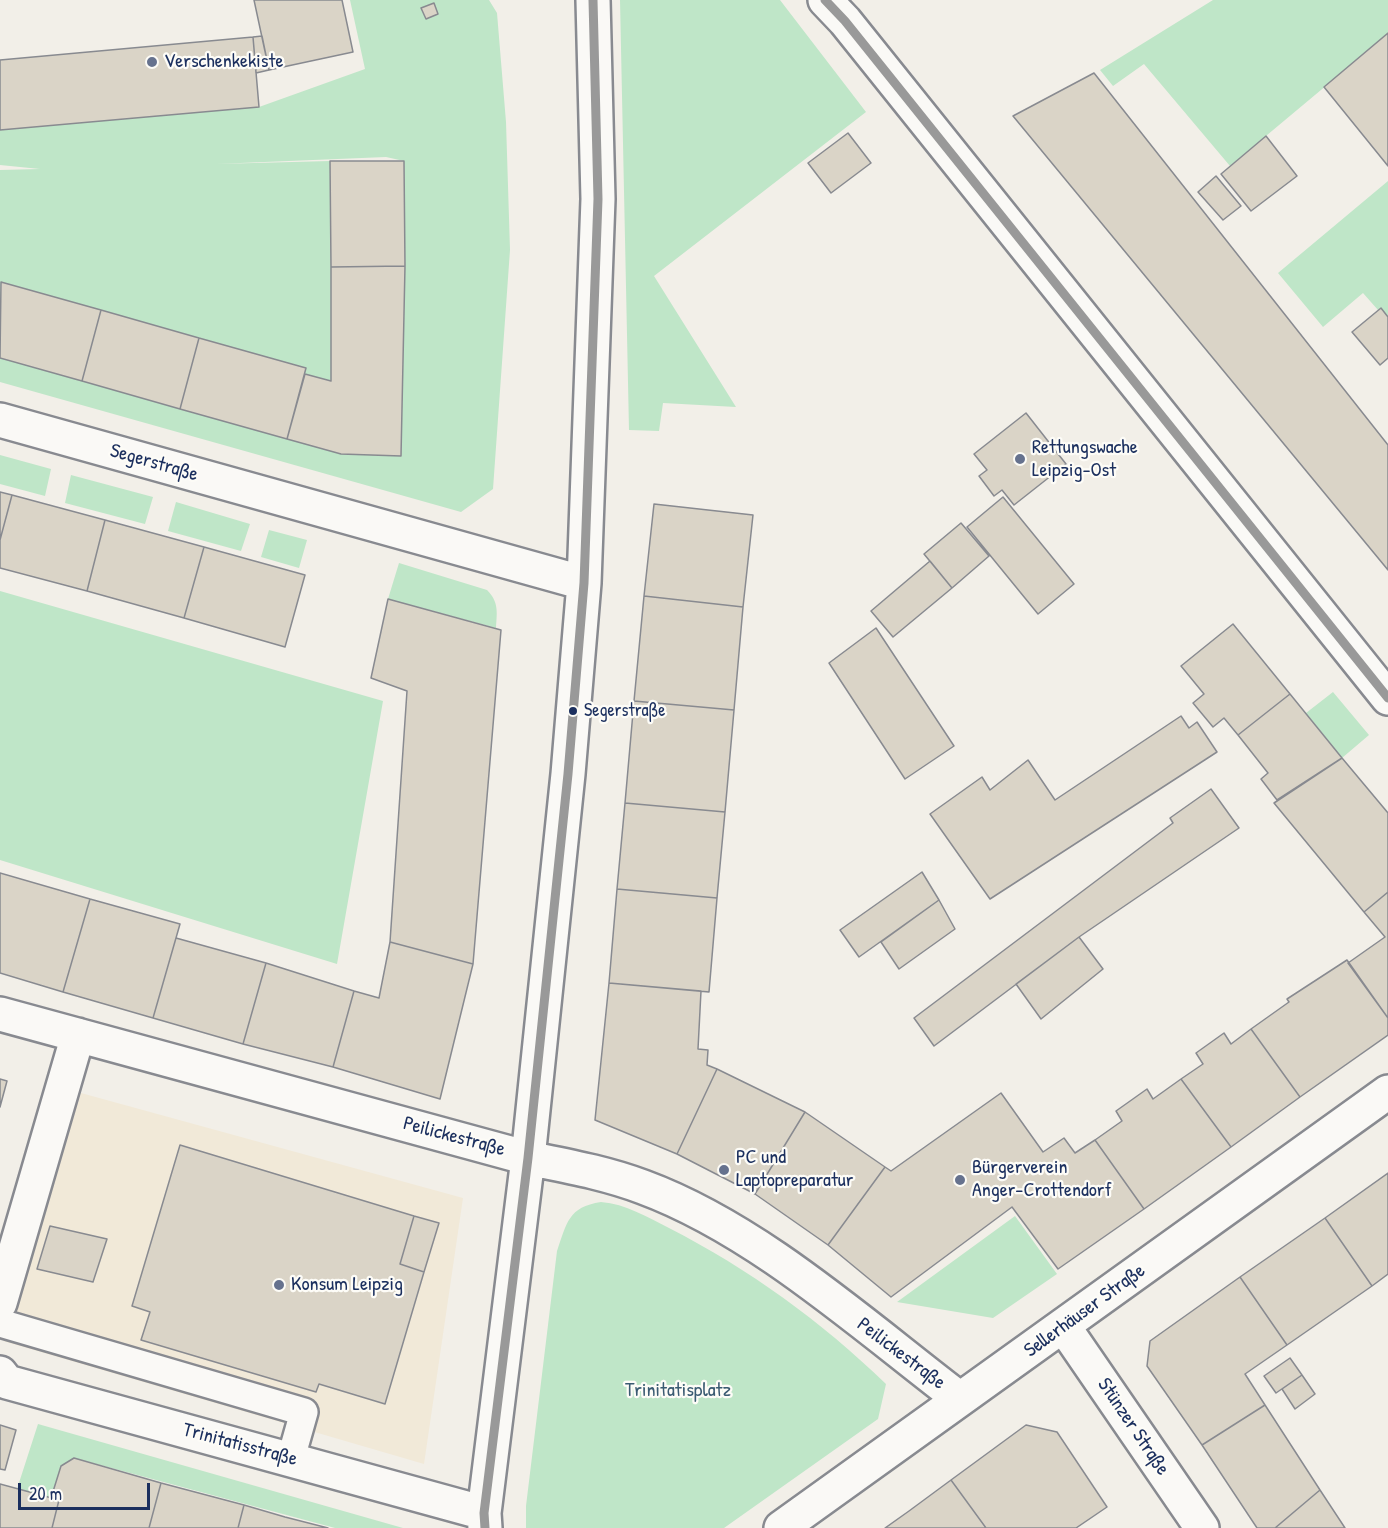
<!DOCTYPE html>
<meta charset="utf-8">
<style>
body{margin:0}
#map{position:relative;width:1388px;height:1528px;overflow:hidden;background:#f2efe8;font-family:"Patrick Hand",sans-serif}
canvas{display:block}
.scale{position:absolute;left:18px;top:1483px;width:132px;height:27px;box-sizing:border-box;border:3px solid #1b2f5e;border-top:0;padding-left:8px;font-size:18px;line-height:21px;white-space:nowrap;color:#1b2f5e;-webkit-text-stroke:4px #fdfcf7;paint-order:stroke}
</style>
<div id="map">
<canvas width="1388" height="1528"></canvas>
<div class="scale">20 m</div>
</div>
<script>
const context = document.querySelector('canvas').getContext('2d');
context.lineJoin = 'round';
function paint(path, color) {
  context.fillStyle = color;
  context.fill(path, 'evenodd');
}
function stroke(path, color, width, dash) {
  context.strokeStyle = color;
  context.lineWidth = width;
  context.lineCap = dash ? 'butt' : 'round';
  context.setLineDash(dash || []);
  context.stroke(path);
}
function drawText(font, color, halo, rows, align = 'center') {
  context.font = font + ' "Patrick Hand",sans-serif';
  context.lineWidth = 4.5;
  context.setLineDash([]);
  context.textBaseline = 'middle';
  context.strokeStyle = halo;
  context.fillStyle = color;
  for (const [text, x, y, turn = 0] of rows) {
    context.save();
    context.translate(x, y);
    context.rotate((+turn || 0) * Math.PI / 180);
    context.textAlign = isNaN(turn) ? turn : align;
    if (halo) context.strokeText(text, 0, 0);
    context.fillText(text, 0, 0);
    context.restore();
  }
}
paint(new Path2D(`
 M81 1093 463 1198 424 1464 3 1341Z`), '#f1e9d8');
paint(new Path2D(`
 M350 0H489L497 13 506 122 510 250 493 489 461 512 0 382V170L40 169 0 165V130L259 107 365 69ZM386 157 404 161 405 266 401 455 341 454 330 161 216 164Z
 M620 0H780L866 112 654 276 736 407 663 403 659 431 629 430Z
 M1213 0H1388V34L1230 166 1144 64 1113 86 1100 70Z
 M1388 181V317L1381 308 1378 310 1363 293 1323 327 1278 273Z
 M0 455 51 469 45 496 0 484Z
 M71 475 153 497 145 524 65 503Z
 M176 502 250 524 241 551 168 531Z
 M269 530 307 540 299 568 261 557Z
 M399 563 487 590C499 602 497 612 496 628L388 599Z
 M0 591 383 701 337 964 0 860Z
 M1333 692 1369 735 1342 758 1306 713Z
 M601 1202C626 1204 647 1217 669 1228 749 1269 821 1321 886 1384L878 1419 724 1528H526V1506L557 1251C567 1223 568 1207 601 1202Z
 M1015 1216 1057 1274 993 1318 897 1302Z
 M38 1424 403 1528H335L74 1458 61 1466 51 1498 17 1489Z`), '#bfe6c8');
const building = new Path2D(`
 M254 0H342L353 52 269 70Z
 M434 3 438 14 426 19 421 8Z
 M1388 33V166L1324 87Z
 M262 36 269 70 256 73 253 37Z
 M253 37 259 107 0 130V60Z
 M1094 73 1388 445V570L1013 116Z
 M848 133 871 163 831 193 808 163Z
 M1266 136 1297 176 1251 211 1221 174Z
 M330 161H404L405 266 331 267Z
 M1216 176 1241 206 1223 220 1198 192Z
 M405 266 401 456 341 454 287 439 305 374 331 381V267Z
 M1 282 101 310 82 381 0 358Z
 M1381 308 1388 317V358L1380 365 1352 332Z
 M101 310 199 338 180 409 82 381Z
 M199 338 306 368 287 439 180 409Z
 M1026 413 1066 464 1014 505 1002 490 994 496 979 476 987 470 974 454Z
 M0 492 12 495 0 540Z
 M12 495 105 520 87 591 0 568V540Z
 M1003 497 1074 584 1038 614 967 527Z
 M654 504 753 515 743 607 644 596Z
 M105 520 204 547 184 618 87 591Z
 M961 523 989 556 952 588 924 554Z
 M204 547 305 575 285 647 184 618Z
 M930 561 952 588 893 637 871 611Z
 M644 596 743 607 734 710 634 701Z
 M388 599 501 630 473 964 390 942 407 691 371 678Z
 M1233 624 1290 694 1238 735 1224 718 1213 727 1193 703 1204 694 1181 666Z
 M876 628 954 746 905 779 829 663Z
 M1290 694 1342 758 1277 800 1261 779 1268 773 1238 735Z
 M634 701 734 710 725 812 625 803Z
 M1181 716 1189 728 1197 722 1217 752 990 899 930 814 982 777 990 790 1028 760 1055 800Z
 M1342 758 1388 813V892L1364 912 1274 803Z
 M1211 789 1239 828 1079 937 934 1046 914 1018 1173 823 1170 818Z
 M625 803 725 812 717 898 617 889Z
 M922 872 939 900 859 957 840 930Z
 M0 873 90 899 63 992 0 973Z
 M617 889 717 898 709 992 609 983Z
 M1388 892V1018L1348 963 1385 937 1364 912Z
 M90 899 180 924 153 1018 63 992Z
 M939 900 955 929 899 969 881 942Z
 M1079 937 1103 969 1041 1019 1016 984Z
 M176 938 266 963 243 1044 153 1018Z
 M390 942 473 964 440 1099 333 1067 354 991 379 998Z
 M1347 960 1388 1018V1035L1300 1097 1251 1029 1289 1002 1287 999Z
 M266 963 354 991 333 1067 243 1044Z
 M609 983 701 991 698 1049 708 1050 707 1065 717 1069 677 1154 595 1120Z
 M1251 1029 1300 1097 1231 1147 1181 1079 1203 1064 1196 1053 1224 1033 1231 1044Z
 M717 1069 805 1112 755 1194 677 1154Z
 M0 1079 7 1081 0 1107Z
 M1181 1079 1231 1147 1144 1209 1095 1140 1122 1121 1116 1111 1147 1089 1153 1099Z
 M1001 1093 1043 1152 1064 1138 1075 1153 1095 1140 1144 1209 1058 1269 1012 1207 891 1297 828 1245 885 1167 891 1171Z
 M805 1112 885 1167 828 1245 755 1194Z
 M180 1145 414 1216 400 1264 424 1272 385 1404 319 1384 316 1392 141 1340 150 1312 132 1306Z
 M1388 1173V1274L1372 1286 1325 1218Z
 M414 1216 439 1223 424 1272 400 1264Z
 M1325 1218 1372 1286 1287 1345 1240 1277Z
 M50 1226 107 1239 93 1282 37 1269Z
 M1240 1277 1287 1345 1245 1374 1265 1405 1202 1445 1147 1366 1150 1341Z
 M1290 1358 1302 1375 1276 1393 1264 1376Z
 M1302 1375 1315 1394 1295 1409 1282 1389Z
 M1265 1405 1320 1490 1275 1528H1257L1202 1445Z
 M0 1425 16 1430 5 1470 0 1469Z
 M1026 1425 1057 1432 1107 1507 1076 1528H986L951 1480Z
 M74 1458 161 1483 149 1528H52L59 1500 51 1498 61 1466Z
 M951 1480 986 1528H885L909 1511Z
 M161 1483 244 1505 238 1528H149Z
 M0 1484 59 1500 52 1528H0Z
 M1320 1490 1345 1528H1275Z
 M244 1505 285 1517 328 1528H238Z`);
paint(building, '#dad4c7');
stroke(building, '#888a90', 1.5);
const service = new Path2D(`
 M0 1323 304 1412 291 1458`);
const minor = new Path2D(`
 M825 0 845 21 1388 698
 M0 420 584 583
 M0 1014 528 1158C567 1166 606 1173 643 1187 757 1229 864 1326 960 1399
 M0 1303 78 1035
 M1064 1327 1202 1528
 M0 1373 7 1382 484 1513
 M485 1528 484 1513 528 1158 568 774 584 583 598 199 593 0
 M781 1528 1388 1092`);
stroke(service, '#888a90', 32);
stroke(minor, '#888a90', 38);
stroke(service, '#faf9f6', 27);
stroke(minor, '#faf9f6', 33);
stroke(new Path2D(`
 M825 0 845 21 1388 698
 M485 1528 484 1513 528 1158 568 774 584 583 598 199 593 0`), '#999', 9);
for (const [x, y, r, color] of [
 [152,62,6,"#66728e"],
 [1020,459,6,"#66728e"],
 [573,711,5,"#1b2f5e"],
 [724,1170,6,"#66728e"],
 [960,1180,6,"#66728e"],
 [279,1285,6,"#66728e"]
]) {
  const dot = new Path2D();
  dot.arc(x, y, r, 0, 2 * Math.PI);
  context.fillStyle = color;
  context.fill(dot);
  stroke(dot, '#fdfcf7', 2);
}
drawText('18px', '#1b2f5e', '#fdfcf7', [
 ["Segerstraße",584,711]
], 'left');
drawText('20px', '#1b2f5e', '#fdfcf7', [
 ["Verschenkekiste",164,62],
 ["Rettungswache",1032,448],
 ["Leipzig-Ost",1032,471],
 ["PC und",736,1158],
 ["Laptopreparatur",736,1181],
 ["Bürgerverein",972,1168],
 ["Anger-Crottendorf",972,1191],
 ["Konsum Leipzig",291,1285]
], 'left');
drawText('20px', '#1b2f5e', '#fdfcf7', [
 ["Segerstraße",154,463,16],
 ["Peilickestraße",454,1137,15],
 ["Sellerhäuser Straße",1085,1311,-36],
 ["Peilickestraße",901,1354,37],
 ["Stünzer Straße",1133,1427,56],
 ["Trinitatisstraße",240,1445,15]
]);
drawText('20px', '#3a5b72', '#fdfcf7', [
 ["Trinitatisplatz",678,1391]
]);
</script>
